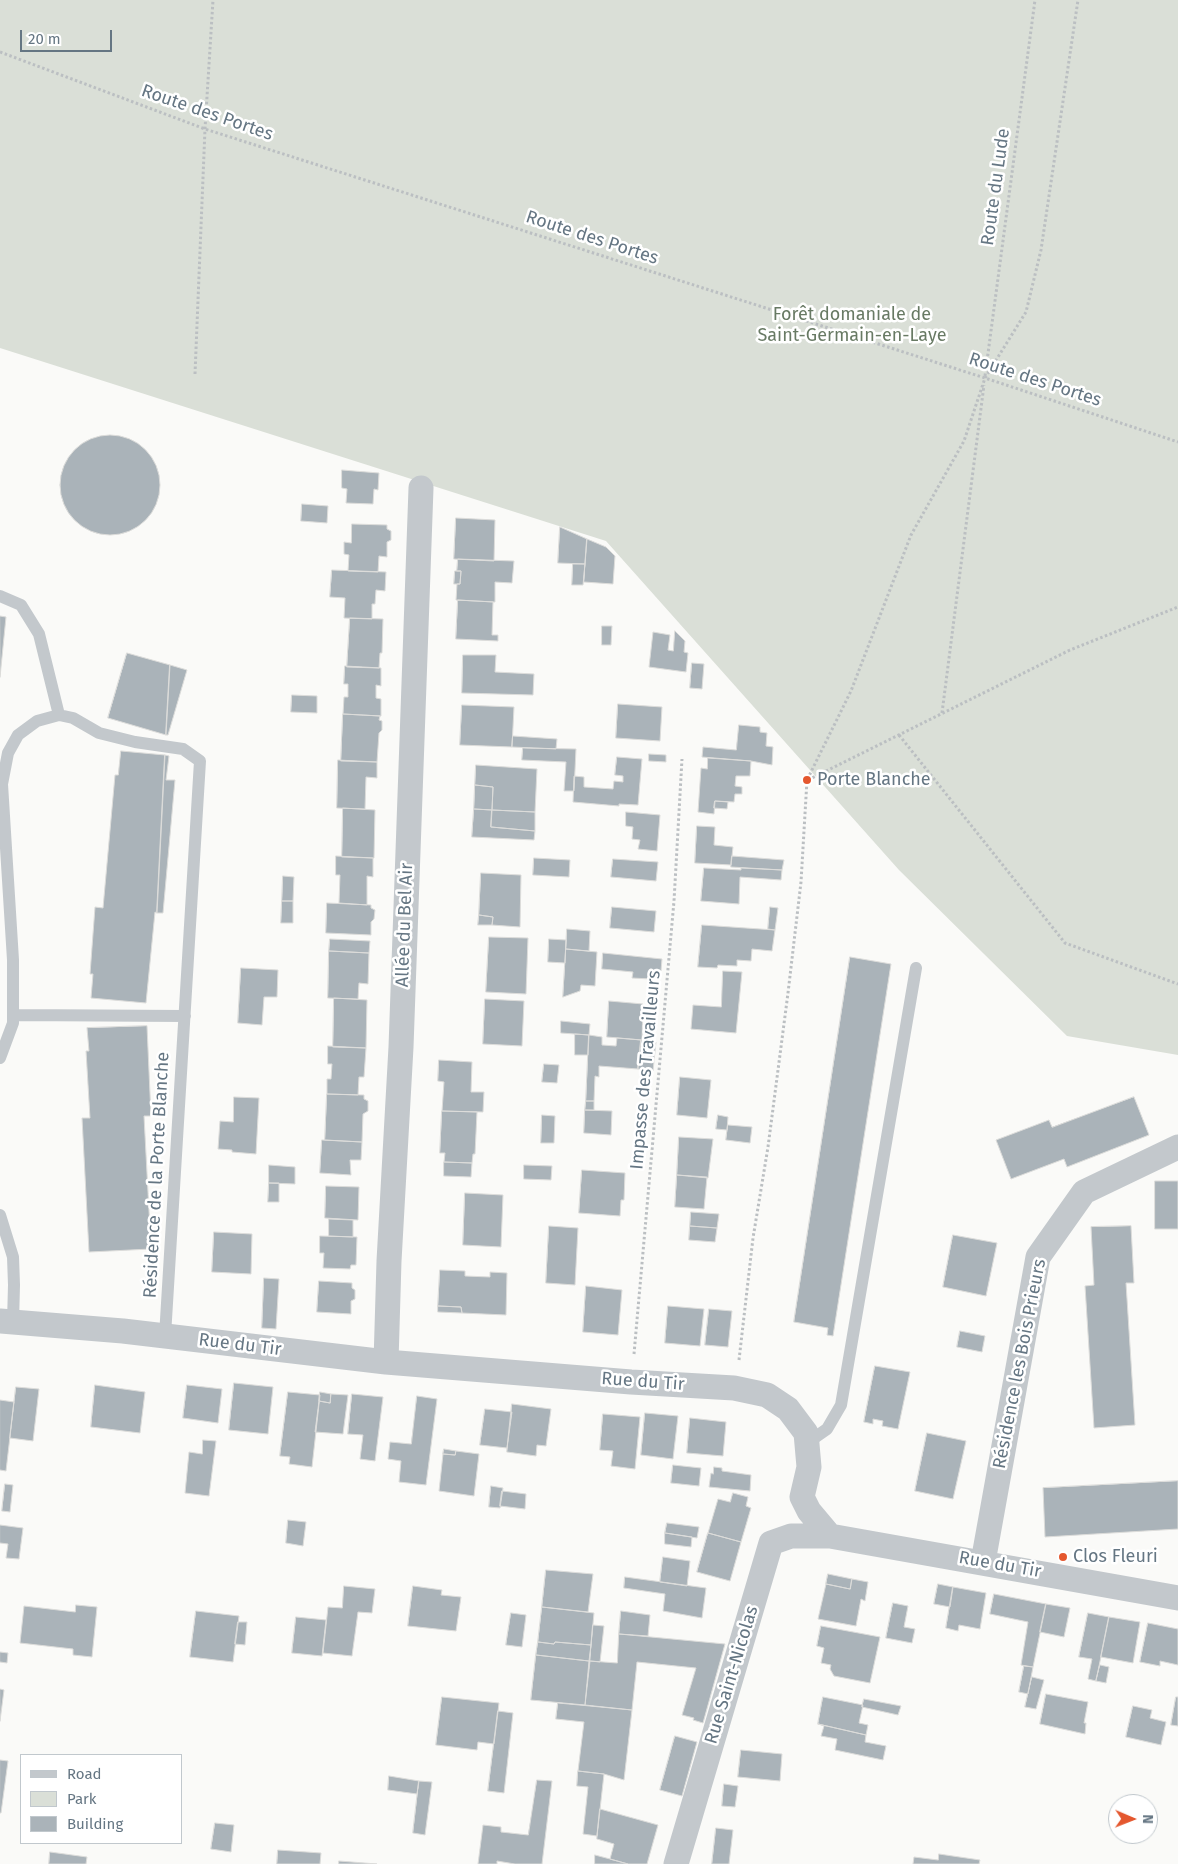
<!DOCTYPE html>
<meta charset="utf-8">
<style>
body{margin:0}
#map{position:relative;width:1178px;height:1864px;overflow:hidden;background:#fafaf8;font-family:"Fira Sans",sans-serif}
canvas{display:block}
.legend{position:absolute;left:20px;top:1754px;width:162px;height:90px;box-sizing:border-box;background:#fff;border:1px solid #c1c8cd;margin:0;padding:6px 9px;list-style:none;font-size:15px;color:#657683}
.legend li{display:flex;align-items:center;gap:10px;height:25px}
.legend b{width:25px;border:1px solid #c1c8cd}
.north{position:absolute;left:1108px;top:1794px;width:50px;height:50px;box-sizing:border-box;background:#fff;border:1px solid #c1c8cd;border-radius:50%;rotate:91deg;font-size:14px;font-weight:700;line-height:20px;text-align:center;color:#657683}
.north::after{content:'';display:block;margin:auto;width:18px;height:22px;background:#e4572e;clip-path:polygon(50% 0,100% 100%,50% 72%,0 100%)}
.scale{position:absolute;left:20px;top:30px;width:92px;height:22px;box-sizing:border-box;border:2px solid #657683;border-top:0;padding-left:6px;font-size:15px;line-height:18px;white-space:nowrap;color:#657683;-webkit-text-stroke:4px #fff;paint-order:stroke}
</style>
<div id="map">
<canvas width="1178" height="1864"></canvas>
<ul class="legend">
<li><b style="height:6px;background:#c3c8cc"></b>Road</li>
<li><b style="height:14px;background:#dadfd7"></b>Park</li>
<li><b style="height:14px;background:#aab3b9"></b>Building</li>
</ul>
<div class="north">N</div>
<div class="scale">20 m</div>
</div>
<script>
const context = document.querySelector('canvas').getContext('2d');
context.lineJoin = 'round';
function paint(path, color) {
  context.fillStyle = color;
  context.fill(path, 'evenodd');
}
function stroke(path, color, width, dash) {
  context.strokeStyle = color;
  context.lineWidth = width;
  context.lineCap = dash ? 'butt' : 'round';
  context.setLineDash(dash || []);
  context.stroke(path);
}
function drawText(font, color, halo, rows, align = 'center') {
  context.font = font + ' "Fira Sans",sans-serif';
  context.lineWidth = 5;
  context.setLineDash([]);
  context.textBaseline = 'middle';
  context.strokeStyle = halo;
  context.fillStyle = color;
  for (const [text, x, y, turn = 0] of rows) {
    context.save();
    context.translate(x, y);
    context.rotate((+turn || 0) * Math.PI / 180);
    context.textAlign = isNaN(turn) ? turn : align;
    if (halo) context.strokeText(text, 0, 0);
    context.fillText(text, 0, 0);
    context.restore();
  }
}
paint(new Path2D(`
 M0 0H1178V1055L1067 1036 899 870 606 541 0 348Z`), '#dadfd7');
const building = new Path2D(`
 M60 485a50 50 0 1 1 100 0a50 50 0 1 1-100 0Z
 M342 470 379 473 378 490 374 489 373 504 346 503 347 489 342 488Z
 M302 504 328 506 327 523 301 521Z
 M456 518 495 520 494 561 454 559Z
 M352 524 387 525V529L391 531V540L387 542V557L379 556 378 572 348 571 349 555 344 554V542L351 543Z
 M560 527 587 539 585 564 558 563Z
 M587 539 606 547 615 556 613 584 584 582Z
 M458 559 514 561 512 583 495 582V602L456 600 457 584H460L461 571H457Z
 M573 564H585L583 585H572Z
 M332 570 386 572 385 591 376 590 375 604H372V619L344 618 345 598 330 597Z
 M455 571H461L460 584H454Z
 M458 600 493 602 492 635H498V641L456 639Z
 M0 616 6 617 0 677Z
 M350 618 383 619 382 653H380L379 668 347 667Z
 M602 626H612L611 645H602Z
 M675 631 685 641 684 652 688 653 686 672 649 667 653 632 670 635 668 650 673 651Z
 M127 653 170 665 166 735 108 718Z
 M463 655H496L495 672 534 674 533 695 462 693Z
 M692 663 704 664 702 689 690 688Z
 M170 665 187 670 168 735H166Z
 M345 666 381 668V686L376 685V698L381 699V716L343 714 344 697H348V684H344Z
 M292 695 317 696V713L291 712Z
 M618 704 662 707 660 741 616 738Z
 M462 705 514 707 512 747 460 745Z
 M343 714 380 716 379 720 382 721V730L379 733 377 762 341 761Z
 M739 725 760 727V732L767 733 766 746 773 747 772 765 751 761 702 757 703 747 736 750Z
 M513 736 557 739 556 749 512 747Z
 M523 748 576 749 574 791H564L566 762 522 760Z
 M121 751 165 755 157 913 155 912 146 1003 91 998 93 974H90L95 907 103 908 115 775H118Z
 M649 754 666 755V762L649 761Z
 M165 755 169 756 166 780H175L163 913H157Z
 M617 757 642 759 638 805 619 804V806L573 802 574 776 584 777V787L613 789 614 781 623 782V776L615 775Z
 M708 758 751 761 750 776H736L735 786 742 787V794H735L734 802 715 801 714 814 698 812 701 768 707 769Z
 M338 760 377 762V778L366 777 365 809 337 808Z
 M476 765 537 769 535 812 492 810 493 787 475 785Z
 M475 785 493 787 492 810 474 809Z
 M715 801 728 802 727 809 714 808Z
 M343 808 375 810 374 858 342 857Z
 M474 809 492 810 491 827 535 831 534 840 472 837Z
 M492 810 535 812V831L491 827Z
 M626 812 660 815 657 851 638 849 640 840 632 839 633 827 626 826Z
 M697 826 715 827 714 845 733 847 731 865 695 863Z
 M336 856 373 858V877L367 876V905L339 903 340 875H336Z
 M732 856 784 860 782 870 731 867Z
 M534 858 570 860 569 877 533 875Z
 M613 859 658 862 656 881 611 877Z
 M704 868 741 870V868L782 870 781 880 740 877 739 904 701 901Z
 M481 873 521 875 520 927 492 925 493 917 479 915Z
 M283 876 294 877 293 901H282Z
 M282 901H293V923H281Z
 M327 903 371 905V908L375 910 374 919 371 922V935L326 933Z
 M612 907 656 911 654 932 610 928Z
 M770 907 778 908 775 930 768 929Z
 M479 915 493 917 492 925H478Z
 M702 925 775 930 772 951 752 949 751 961 737 960V966L718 965 717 968 698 967Z
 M567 929 590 931 589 951 566 949Z
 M489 937 528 938 526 994 486 992Z
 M330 939 370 941 369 953 329 951Z
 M549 939 566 940 565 963 548 962Z
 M566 949 597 952 595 986 581 985 580 991 563 997Z
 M329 951 369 953 368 984 359 983 358 999 328 998Z
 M603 953 662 959 661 971H651V979L632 978 633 972 602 969Z
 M850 957 891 964 833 1336 827 1335 828 1328 794 1322Z
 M241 968 278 970 277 997H264L262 1025 238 1023Z
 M723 971 742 972 736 1033 691 1029 693 1005 721 1007Z
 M334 998 367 1000 366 1048 333 1047Z
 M485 999 524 1001 522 1046 483 1044Z
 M609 1001 643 1004 642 1040 607 1037Z
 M561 1021 590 1024 589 1035 561 1033Z
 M147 1026 151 1116H144L151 1249 89 1252 82 1118H90L86 1051H89L87 1028Z
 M575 1034 589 1035 588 1055H575Z
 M589 1035 602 1037V1045L616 1046 617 1038 641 1040 638 1069 599 1066V1077L595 1076 594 1101H586Z
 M641 1040 656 1042 653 1071 638 1069Z
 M328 1046 366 1048 364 1077H359L358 1095 327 1094V1079H331L332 1064H328Z
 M439 1060 472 1062 471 1092H484L483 1112 442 1111 444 1082 438 1081Z
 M544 1064 559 1065 557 1083 542 1082Z
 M680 1077 711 1080 707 1118 677 1115Z
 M327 1094 364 1095V1099L368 1101V1111L363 1114 362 1142 325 1140Z
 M234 1097 259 1098 256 1154 232 1152V1150L218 1149 220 1121 233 1122Z
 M1134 1097 1149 1135 1067 1167 1064 1159 1011 1179 996 1140 1049 1120 1052 1127Z
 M586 1101H594V1110H585Z
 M585 1110 612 1111 611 1135 584 1133Z
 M442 1111 477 1112 475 1154H473L472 1163 444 1162 445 1153H440Z
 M542 1115 555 1116 554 1143H541Z
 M718 1115 728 1117 727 1130 716 1129Z
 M728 1125 752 1127 750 1143 726 1140Z
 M679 1137 713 1139 708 1178 677 1175Z
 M322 1140 362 1142 361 1160H350L351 1175 320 1173Z
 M444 1162 472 1163 471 1177 444 1176Z
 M269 1165 295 1167V1184L269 1183Z
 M524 1165 552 1166 551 1180 524 1179Z
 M582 1170 625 1173 624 1200H621L620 1216 579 1213Z
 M677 1175 707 1177 704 1209 675 1207Z
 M1155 1181H1178V1229H1155Z
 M269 1183H279V1202H268Z
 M326 1186 359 1187 358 1220 325 1218Z
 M465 1193 503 1195 501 1247 463 1245Z
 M691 1212 719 1214 717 1228 690 1226Z
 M329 1219 353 1220V1237L329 1236Z
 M549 1226 578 1228 575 1285 546 1283Z
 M690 1226 717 1228 715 1242 689 1240Z
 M1131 1226 1134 1283H1126L1135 1425 1094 1428 1085 1286 1094 1285 1091 1227Z
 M214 1232 252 1234 251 1274 212 1272Z
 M953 1235 997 1243 986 1296 943 1287Z
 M320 1236 357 1237 356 1265H351L350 1269 323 1268 324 1253H320Z
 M440 1270 465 1271V1276L490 1277V1272L507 1273 506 1315 462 1313 461 1307 438 1306Z
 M264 1278 279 1279 276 1329 262 1328Z
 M319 1281 352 1283V1288L355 1290V1299L351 1301V1314L317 1312Z
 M586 1286 622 1290 618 1335 583 1332Z
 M438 1306 461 1307 462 1313 438 1312Z
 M668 1306 704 1309 700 1346 665 1343Z
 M709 1309 732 1311 728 1347 705 1345Z
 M960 1331 985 1336 982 1352 957 1347Z
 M875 1366 910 1372 898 1429 882 1426 883 1421 873 1419V1424L864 1422Z
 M234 1383 273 1387 268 1434 229 1430Z
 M95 1385 145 1392 140 1433 91 1427Z
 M187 1385 222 1389 218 1423 183 1418Z
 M16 1387 39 1389 33 1441 10 1438Z
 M288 1392 320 1395 312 1467 289 1464 290 1457 280 1456Z
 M320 1392 331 1394 330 1403 319 1401Z
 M331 1394 348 1395 343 1434 315 1432 319 1401 330 1403Z
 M352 1394 383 1397 375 1461 360 1459 363 1435 348 1434Z
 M417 1396 437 1399 426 1485 399 1482 401 1461 388 1459 390 1442 411 1444Z
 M0 1400 14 1402 6 1471 0 1470Z
 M512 1404 551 1409 546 1446 537 1445 536 1456 507 1452Z
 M485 1409 512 1412 507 1448 480 1445Z
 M645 1413 678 1416 673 1459 641 1455Z
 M603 1414 640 1417 635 1469 611 1466 613 1451 600 1450Z
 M690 1418 726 1422 723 1456 687 1453Z
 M927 1433 966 1441 953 1499 915 1491Z
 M203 1440 216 1441 209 1496 185 1493 189 1452 202 1454Z
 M444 1449 456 1451 455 1455 443 1454Z
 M456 1451 479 1454 474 1496 439 1491 443 1454 455 1455Z
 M673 1465 701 1468 699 1486 671 1483Z
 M714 1467 722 1468V1471L751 1475 750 1491 709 1487 711 1473 713 1474Z
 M1178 1481V1529L1045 1537 1043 1488Z
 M5 1484 13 1485 10 1512 2 1511Z
 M491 1486 503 1488 500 1508 489 1507Z
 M502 1491 526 1494 525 1509 500 1506Z
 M733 1493 748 1497 746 1506 751 1508 741 1542 708 1533 718 1499 730 1502Z
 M288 1520 306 1522 303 1546 286 1543Z
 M667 1523 699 1527 697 1538 665 1533Z
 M0 1525 23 1528 19 1559 6 1558 8 1544 0 1543Z
 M665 1533 692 1537 691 1547 665 1544Z
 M708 1533 741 1542 730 1581 697 1572Z
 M663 1557 690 1561 687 1586 660 1582Z
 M546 1570 593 1574 588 1612 542 1607Z
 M828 1574 852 1579 850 1589 826 1584Z
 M625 1577 706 1588 702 1618 663 1611 665 1594 624 1588Z
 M852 1579 868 1582 865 1601 861 1599 856 1626 818 1619 826 1584 850 1589Z
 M938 1584 953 1587 950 1607 934 1604Z
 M344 1586 375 1589 372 1613 358 1612 352 1656 323 1653 328 1607 342 1608Z
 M413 1586 442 1590 441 1595 461 1597 456 1631 408 1626Z
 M953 1587 986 1593 980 1629 959 1625 958 1631 946 1628Z
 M994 1594 1046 1604 1033 1667 1021 1665 1028 1622 990 1614Z
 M893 1603 908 1606 904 1627 915 1629 912 1643 886 1638Z
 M1046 1604 1070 1608 1064 1637 1040 1632Z
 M76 1605 97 1607 92 1657 73 1655V1649L20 1643 24 1606 75 1612Z
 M542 1607 594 1613 591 1645 555 1642 554 1644 538 1642Z
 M196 1611 239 1616 233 1662 190 1657Z
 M621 1611 650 1615 648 1636 619 1634Z
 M511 1613 526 1615 522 1647 506 1645Z
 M1088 1613 1109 1617 1096 1681 1088 1679 1092 1659 1079 1657Z
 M296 1617 326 1620 322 1656 292 1653Z
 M1109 1617 1140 1622 1133 1663 1101 1657Z
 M238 1622H247L245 1645 235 1644Z
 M1148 1623 1178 1629V1665L1160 1661V1666L1140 1662Z
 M593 1625 604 1626 600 1662 590 1661Z
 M821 1626 880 1637 870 1683 834 1676 830 1669 831 1665 821 1663 824 1648 817 1646Z
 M619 1634 725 1644 703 1723 693 1720 694 1718 682 1715 696 1668 637 1662 632 1710 585 1705 590 1661 617 1663Z
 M538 1642 554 1644 555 1642 591 1645 589 1661 536 1655Z
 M0 1652 8 1653 7 1663 0 1662Z
 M536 1655 589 1661 585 1705 531 1700Z
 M1100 1665 1109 1667 1106 1683 1096 1681Z
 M1024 1666 1033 1667 1028 1694 1019 1692Z
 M1032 1677 1044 1680 1036 1709 1025 1707Z
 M0 1689 4 1690 0 1721Z
 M1046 1694 1088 1702 1084 1723H1086L1085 1734 1040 1724Z
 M442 1697 499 1703 494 1744 478 1742 477 1750 436 1745Z
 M823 1697 863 1705 859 1723 868 1725 866 1735 818 1724Z
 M1176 1697H1178V1726L1171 1725Z
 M864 1699 901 1706 898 1715 862 1707Z
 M558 1703 632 1710 624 1780 604 1774 578 1771 584 1722 556 1719Z
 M1133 1706 1152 1710 1150 1718 1166 1722 1161 1745 1126 1737Z
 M498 1711 513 1713 504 1793 488 1791Z
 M818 1724 866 1735 865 1742 886 1746 883 1760 835 1750 837 1739 821 1736 824 1726Z
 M675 1736 697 1742 682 1796 660 1790Z
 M741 1750 782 1754 780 1781 738 1777Z
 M0 1760 8 1761 1 1813H0Z
 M578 1771 604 1774 597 1836 583 1834 588 1787 577 1786Z
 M389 1776 419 1781 417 1794 388 1790Z
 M537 1780 552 1781 542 1864H515L497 1861V1864H478L483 1825 501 1827V1832L528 1835Z
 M419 1781 432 1782 425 1835 413 1833Z
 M724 1784 738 1786 735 1807 722 1806Z
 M600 1809 658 1825 647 1864H628L610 1859 614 1844 597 1839Z
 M215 1823 234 1825 231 1852 211 1849Z
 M716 1828 733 1830 729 1864H712Z
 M278 1850 321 1853 320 1864H277Z
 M50 1852 87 1857 86 1864H49Z
 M939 1854 980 1860 979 1864H913L914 1857 938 1860Z
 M595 1855 610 1859 628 1864H595Z
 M339 1861 377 1864H339Z`);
paint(building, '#aab3b9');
stroke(building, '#dcdcda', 1);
stroke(new Path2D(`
 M0 52 205 129 985 378 1178 442
 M195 374 205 129 213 0
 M985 376 1035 0
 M942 713 984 385
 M899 735 1065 943 1178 984
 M808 780 1070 650 1178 607
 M634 1354 674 901 682 759
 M739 1360 753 1238 768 1147 788 993 801 882 807 780 851 691 911 535 964 441 985 378 1026 312 1041 250 1078 0`), '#bbbfc2', 3, [2.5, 2.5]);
stroke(new Path2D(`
 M0 596 21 605 39 634 59 715
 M13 1015 185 1016
 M0 1058 13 1023V960L2 784 8 753 18 735 37 721 59 715 73 718 99 733 135 742 183 749 200 761 165 1336
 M0 1215 13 1257 14 1285 13 1322
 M807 1443 827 1429 841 1405 916 968`), '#c3c8cc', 12);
stroke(new Path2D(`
 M0 1321 123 1331 386 1362 631 1382 734 1388 767 1395 788 1409 806 1433 809 1467 802 1497 809 1511 830 1536
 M386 1362 389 1261 401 1047 421 488
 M983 1562 1038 1257 1084 1192 1178 1147
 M676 1864 771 1543 791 1536H830L1178 1598`), '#c3c8cc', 25);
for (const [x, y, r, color] of [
 [807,780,5,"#e4572e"],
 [1063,1557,5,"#e4572e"]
]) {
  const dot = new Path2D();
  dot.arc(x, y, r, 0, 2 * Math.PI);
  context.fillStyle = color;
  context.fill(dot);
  stroke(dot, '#fff', 2);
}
drawText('18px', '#657683', '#fff', [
 ["Route des Portes",207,113,19],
 ["Route du Lude",996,187,-82],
 ["Route des Portes",592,238,18],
 ["Route des Portes",1035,380,18],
 ["Allée du Bel Air",405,925,-88],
 ["Impasse des Travailleurs",646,1070,-85],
 ["Résidence de la Porte Blanche",157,1175,-87],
 ["Rue du Tir",240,1345,7],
 ["Résidence les Bois Prieurs",1020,1364,-79],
 ["Rue du Tir",643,1382,4],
 ["Rue du Tir",1000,1565,10],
 ["Rue Saint-Nicolas",732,1675,-73]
]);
drawText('18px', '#687a64', '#fff', [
 ["Forêt domaniale de",852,315],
 ["Saint-Germain-en-Laye",852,336]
]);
drawText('18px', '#657683', '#fff', [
 ["Porte Blanche",817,780],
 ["Clos Fleuri",1073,1557]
], 'left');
</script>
